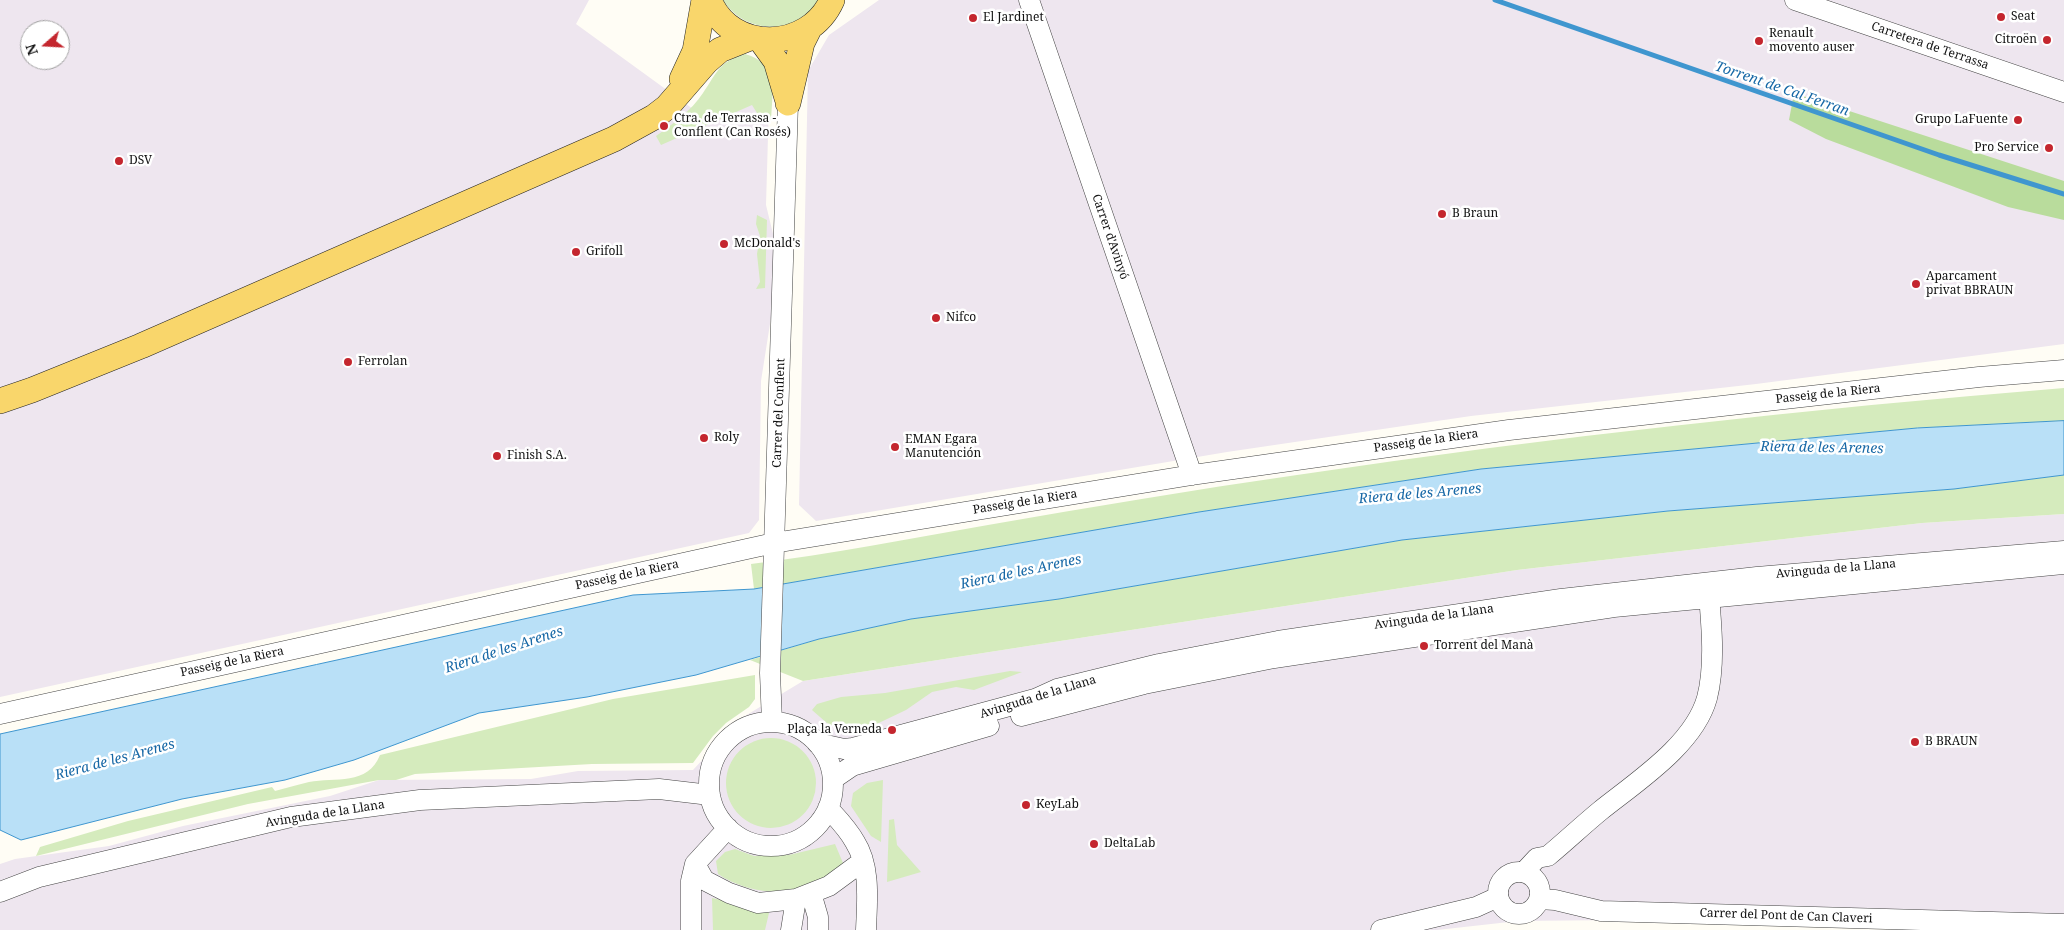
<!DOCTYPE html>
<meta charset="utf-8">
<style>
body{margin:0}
#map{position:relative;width:2064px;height:930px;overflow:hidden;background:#fffdf5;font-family:"Noto Serif",serif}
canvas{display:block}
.north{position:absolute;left:20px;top:20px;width:50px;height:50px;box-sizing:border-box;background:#fff;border:1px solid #a0a0a0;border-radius:50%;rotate:251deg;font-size:14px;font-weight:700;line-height:20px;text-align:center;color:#111}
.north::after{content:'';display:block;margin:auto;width:18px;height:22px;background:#c4262e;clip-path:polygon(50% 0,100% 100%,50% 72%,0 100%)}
</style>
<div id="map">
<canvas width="2064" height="930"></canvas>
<div class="north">N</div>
</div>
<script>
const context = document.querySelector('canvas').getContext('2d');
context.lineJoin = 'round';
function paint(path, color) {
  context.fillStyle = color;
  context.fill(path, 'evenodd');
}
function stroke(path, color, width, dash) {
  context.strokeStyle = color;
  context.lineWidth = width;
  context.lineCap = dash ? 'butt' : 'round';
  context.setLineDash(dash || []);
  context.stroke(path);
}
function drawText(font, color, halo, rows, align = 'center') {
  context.font = font + ' "Noto Serif",serif';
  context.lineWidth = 5;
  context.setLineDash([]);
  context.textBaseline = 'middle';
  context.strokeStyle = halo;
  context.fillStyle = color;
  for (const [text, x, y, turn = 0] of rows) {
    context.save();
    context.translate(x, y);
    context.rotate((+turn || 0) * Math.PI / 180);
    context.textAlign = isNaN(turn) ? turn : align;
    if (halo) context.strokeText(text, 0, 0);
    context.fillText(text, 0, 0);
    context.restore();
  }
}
paint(new Path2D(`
 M0 0H589L576 24 704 117 743 99 769 102 766 205 774 238 775 292 761 381 759 520 749 533 0 697ZM30 30H60V60H30Z
 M879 0H2064V344L1756 384 1471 416 1227 452 816 521 799 505 808 71 829 35Z
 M2064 514V930L1619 920 1518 921 1437 930H0V864L15 859 109 846 183 826 330 796 379 780 531 779 578 771 693 770 740 719 803 681 1517 570 1922 523Z`), '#eee6ef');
paint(new Path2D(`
 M723 0H818C796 36 745 35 723 0Z
 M745 54C780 64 772 93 771 123L762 121 752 105 661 145 656 136C673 124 691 111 703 93 717 73 718 62 745 54Z
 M757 215 767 220 765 288 756 289 760 282 757 254 760 236 756 224Z
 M2064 388V421L1917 428 1481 469 1199 512 754 589 751 564C831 554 909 539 988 525 1090 507 1193 490 1297 475 1551 437 1807 409 2064 388Z
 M2064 475V514L1922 523 1517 570 803 681 750 660 819 639 911 619 1059 599 1402 540 1668 511 1954 489Z
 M1010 671 1022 672 974 690 956 687 932 692 906 710 864 730 846 731 828 724 812 710 817 704 841 697 885 693Z
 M755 675V699L749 707 726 723 713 736 693 763 592 764 415 774 396 780H379L248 804 36 856 40 847 128 821 272 787 275 791C286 788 297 785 309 782 335 777 368 786 380 755L613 699Z
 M726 783a45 45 0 1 1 90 0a45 45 0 1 1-90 0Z
 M883 780 881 842 871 836 851 806 853 793 867 783Z
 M894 819 897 845 921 872 887 882 889 820Z
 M835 844 843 863C818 901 752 898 718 874L716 861 725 852 735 849 754 856 789 855Z
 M712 898 762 908 769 913 765 930H713Z`), '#d5ebbd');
paint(new Path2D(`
 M1794 93 2064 181V220L2008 207 1826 139 1789 120Z`), '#b9dc9c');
const water = new Path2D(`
 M2064 421V475L1954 489 1668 511 1402 540 1059 599 911 619 819 639 696 675 587 697 479 713 354 760 285 780 182 799 21 840 0 830V734L633 595 754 589 1199 512 1481 469 1917 428Z`);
paint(water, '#b9e0f7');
stroke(water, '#3f96cf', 1);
stroke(new Path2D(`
 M1495 0 1939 155 2064 194`), '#3f96cf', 5);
const minor = new Path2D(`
 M1029 0 1192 475
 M1795 0 2064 92
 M0 714 774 543 1192 475 1509 430 1979 377 2064 370
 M1021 716 1144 684 1274 658 1614 607 2064 564
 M772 722 770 673 788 103
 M709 784a62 62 0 1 1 124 0a62 62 0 1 1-124 0Z
 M817 743 844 749 853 748 1035 699 1057 689 1159 664 1278 641 1561 599 1757 577 2064 551
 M833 779 852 766 989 726
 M828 808C838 819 848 829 855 842 871 867 867 902 866 930
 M695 864 704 880 729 893 758 903 796 899 829 886 863 861
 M1524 872 1537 858 1548 856C1566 841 1583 825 1600 811 1636 782 1694 745 1707 698 1716 663 1711 620 1708 584
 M1498 893a21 21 0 1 1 42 0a21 21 0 1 1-42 0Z
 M0 892 39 877 291 817 420 800 659 789 710 795
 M811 893 818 917V930
 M1539 899 1555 900 1601 911 2064 924
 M691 930V881L695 864 728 828
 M791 930 796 899
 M1381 930 1476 907 1498 897`);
const major = new Path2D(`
 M709 0C731 54 809 52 832 0
 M760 39 776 61 787 98
 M682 79 695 51 704 0
 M788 103 802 43 809 29
 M0 401 32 390 141 346 614 139 654 117 667 107 706 62 720 50 750 38`);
stroke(minor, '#444', 21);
stroke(major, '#222', 26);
stroke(minor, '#fff', 20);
stroke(major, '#f9d66b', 25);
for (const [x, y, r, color] of [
 [2001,17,5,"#c4262e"],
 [973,18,5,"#c4262e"],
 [2047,40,5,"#c4262e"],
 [1759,41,5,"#c4262e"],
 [2018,120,5,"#c4262e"],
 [664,126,5,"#c4262e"],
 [2049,148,5,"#c4262e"],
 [119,161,5,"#c4262e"],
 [1442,214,5,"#c4262e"],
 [724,244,5,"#c4262e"],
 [576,252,5,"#c4262e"],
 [1916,284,5,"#c4262e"],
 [936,318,5,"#c4262e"],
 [348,362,5,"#c4262e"],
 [704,438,5,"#c4262e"],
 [895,447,5,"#c4262e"],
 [497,456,5,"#c4262e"],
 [1424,646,5,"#c4262e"],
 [892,730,5,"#c4262e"],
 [1915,742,5,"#c4262e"],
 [1026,805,5,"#c4262e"],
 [1094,844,5,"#c4262e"]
]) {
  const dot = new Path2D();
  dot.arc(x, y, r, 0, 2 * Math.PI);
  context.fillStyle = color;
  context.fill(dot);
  stroke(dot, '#fff', 2);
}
drawText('12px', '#111', '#fff', [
 ["Seat",2011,17],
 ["El Jardinet",983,18],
 ["Renault",1769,34],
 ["movento auser",1769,48],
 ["Citroën",2037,40,"right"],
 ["Ctra. de Terrassa -",674,119],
 ["Conflent (Can Rosés)",674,133],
 ["Grupo LaFuente",2008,120,"right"],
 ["Pro Service",2039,148,"right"],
 ["DSV",129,161],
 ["B Braun",1452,214],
 ["McDonald's",734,244],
 ["Grifoll",586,252],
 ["Aparcament",1926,277],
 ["privat BBRAUN",1926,291],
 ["Nifco",946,318],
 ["Ferrolan",358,362],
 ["Roly",714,438],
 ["EMAN Egara",905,440],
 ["Manutención",905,454],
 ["Finish S.A.",507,456],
 ["Torrent del Manà",1434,646],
 ["Plaça la Verneda",882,730,"right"],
 ["B BRAUN",1925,742],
 ["KeyLab",1036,805],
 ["DeltaLab",1104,844]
], 'left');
drawText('12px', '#111', '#fff', [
 ["Carretera de Terrassa",1930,46,19],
 ["Carrer d'Avinyó",1110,237,71],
 ["Passeig de la Riera",1828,394,-6],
 ["Carrer del Conflent",779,413,-88],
 ["Passeig de la Riera",1426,441,-8],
 ["Passeig de la Riera",1025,502,-9],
 ["Avinguda de la Llana",1836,569,-5],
 ["Passeig de la Riera",627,575,-12],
 ["Avinguda de la Llana",1434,617,-8],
 ["Passeig de la Riera",232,662,-12],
 ["Avinguda de la Llana",1038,697,-17],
 ["Avinguda de la Llana",325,814,-9],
 ["Carrer del Pont de Can Claveri",1786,916,2]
]);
drawText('italic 14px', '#1768a6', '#fff', [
 ["Torrent de Cal Ferran",1782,89,19],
 ["Riera de les Arenes",1822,448,1],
 ["Riera de les Arenes",1420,494,-5],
 ["Riera de les Arenes",1021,572,-12],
 ["Riera de les Arenes",504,650,-18],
 ["Riera de les Arenes",115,760,-15]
]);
</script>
